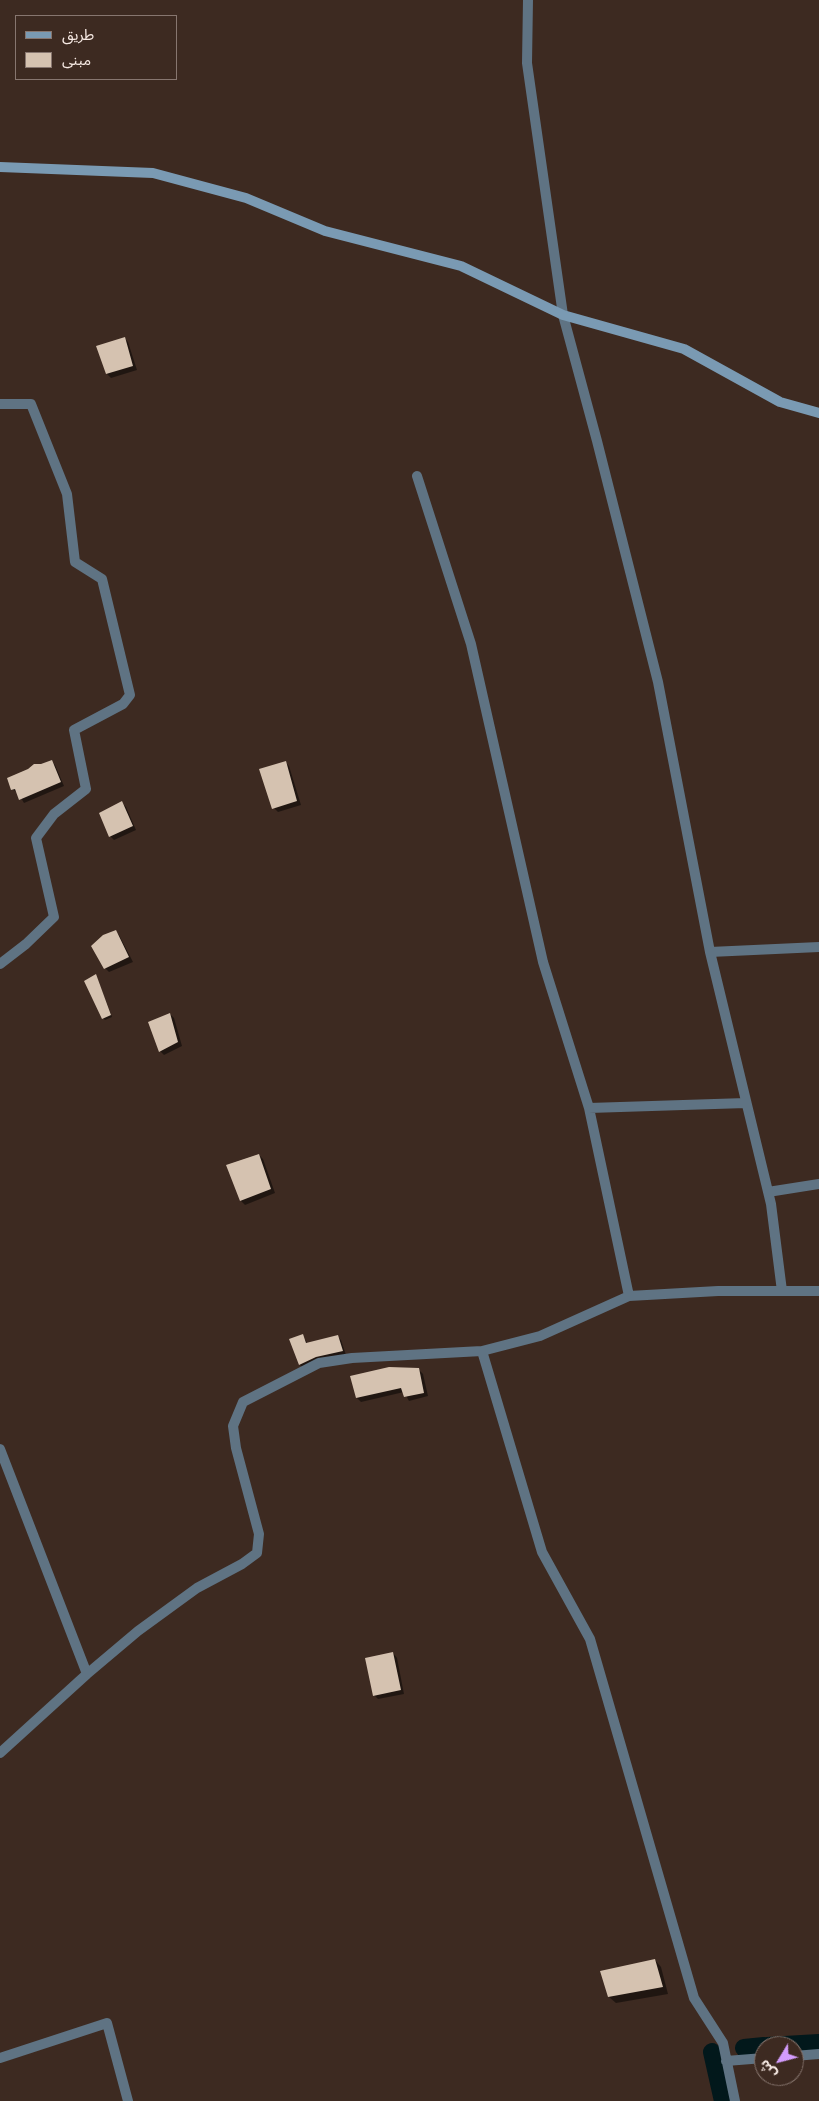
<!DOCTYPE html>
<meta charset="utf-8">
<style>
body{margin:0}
#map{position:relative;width:819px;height:2101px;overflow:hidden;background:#3d2a21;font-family:Manrope,"Noto Sans Arabic",sans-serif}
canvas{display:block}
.legend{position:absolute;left:15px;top:15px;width:162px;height:65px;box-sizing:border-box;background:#3d2a21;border:1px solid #87766f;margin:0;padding:6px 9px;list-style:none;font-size:15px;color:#f6e9e3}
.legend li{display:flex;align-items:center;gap:10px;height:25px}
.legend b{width:25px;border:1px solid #87766f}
.north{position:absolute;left:754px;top:2036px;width:50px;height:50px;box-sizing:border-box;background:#3d2a21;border:1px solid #87766f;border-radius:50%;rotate:233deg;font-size:14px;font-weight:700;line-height:20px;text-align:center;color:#f6e9e3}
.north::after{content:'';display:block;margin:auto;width:18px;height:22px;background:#d39cfc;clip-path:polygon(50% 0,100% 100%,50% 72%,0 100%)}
</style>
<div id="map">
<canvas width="819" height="2101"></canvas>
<ul class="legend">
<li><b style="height:6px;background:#7a9ab3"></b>طريق</li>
<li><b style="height:14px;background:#d5c2b0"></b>مبنى</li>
</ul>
<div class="north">ش</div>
</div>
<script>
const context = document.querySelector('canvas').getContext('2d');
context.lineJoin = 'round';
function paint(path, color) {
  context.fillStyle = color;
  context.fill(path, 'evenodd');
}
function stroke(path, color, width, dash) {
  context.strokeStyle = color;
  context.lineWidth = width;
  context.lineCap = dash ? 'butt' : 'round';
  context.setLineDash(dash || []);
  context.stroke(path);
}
paint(new Path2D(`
 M124 338 128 342 137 370 111 378 107 374Z
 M51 761 55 765 64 786 24 803 18 793 12 789 41 765Z
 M285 762 289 766 301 805 278 812 274 808Z
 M122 803 126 807 136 830 114 840 110 836Z
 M115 931 119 935 133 962 109 972 105 968Z
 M96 975 112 1017 105 1020 103 1018Z
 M170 1014 174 1018 182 1046 164 1055 160 1051Z
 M259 1155 263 1159 275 1193 245 1205 241 1201Z
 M302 1335 308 1344 337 1336 341 1340 346 1355 304 1369 300 1365 291 1339Z
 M419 1370 423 1374 428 1396 409 1401 404 1392 361 1402 357 1398Z
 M393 1653 397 1658 404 1694 378 1699 374 1695Z
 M655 1960 661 1967 668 1994 616 2003 609 1997Z`), '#0007');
stroke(new Path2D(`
 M767 2046 819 2043
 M744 2048 764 2046
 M712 2052 723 2101`), '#02181b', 18);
paint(new Path2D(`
 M125 337 133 366 106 374 96 346Z
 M52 760 61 782 19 800 15 789 11 790 7 778 28 769 34 764H41Z
 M286 761 297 801 272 809 259 769Z
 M122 801 133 826 109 837 99 813Z
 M116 930 129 957 104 969 91 946 103 935Z
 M96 974 111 1015 102 1019 84 981Z
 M170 1013 178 1042 159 1052 148 1022Z
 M259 1154 271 1189 240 1201 226 1165Z
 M303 1334 306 1343 338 1335 343 1351 316 1357 299 1365 289 1339Z
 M389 1367 419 1368 424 1393 404 1397 401 1388 356 1398 350 1376Z
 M393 1652 401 1690 373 1696 365 1658Z
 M655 1959 663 1987 608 1997 600 1971Z`), '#d5c2b0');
stroke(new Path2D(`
 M528 0 527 63 563 315 597 441 658 682 710 952 771 1204 782 1291
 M0 404H31L67 494 75 562 102 579 130 695 123 704 74 730 86 789 54 814 36 838 54 917 26 944 0 964
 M417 476 471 644 543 962 589 1108 629 1296 540 1336 482 1351
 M710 952 819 947
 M589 1108 746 1103
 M768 1192 819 1184
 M629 1296 718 1291H819
 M0 1449 87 1674
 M0 1753 87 1674 138 1631 197 1588 242 1564 257 1553 259 1534 236 1448 233 1426 243 1402 319 1363 352 1358 482 1351 542 1552 590 1639 694 1998 723 2043 735 2101
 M794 2056 819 2054
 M0 2058 107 2023 128 2101
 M726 2061 764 2058`), '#5f7383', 10);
stroke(new Path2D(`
 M0 167 153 173 246 198 325 231 461 266 563 315 684 349 780 402 819 413`), '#7a9ab3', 10);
</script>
